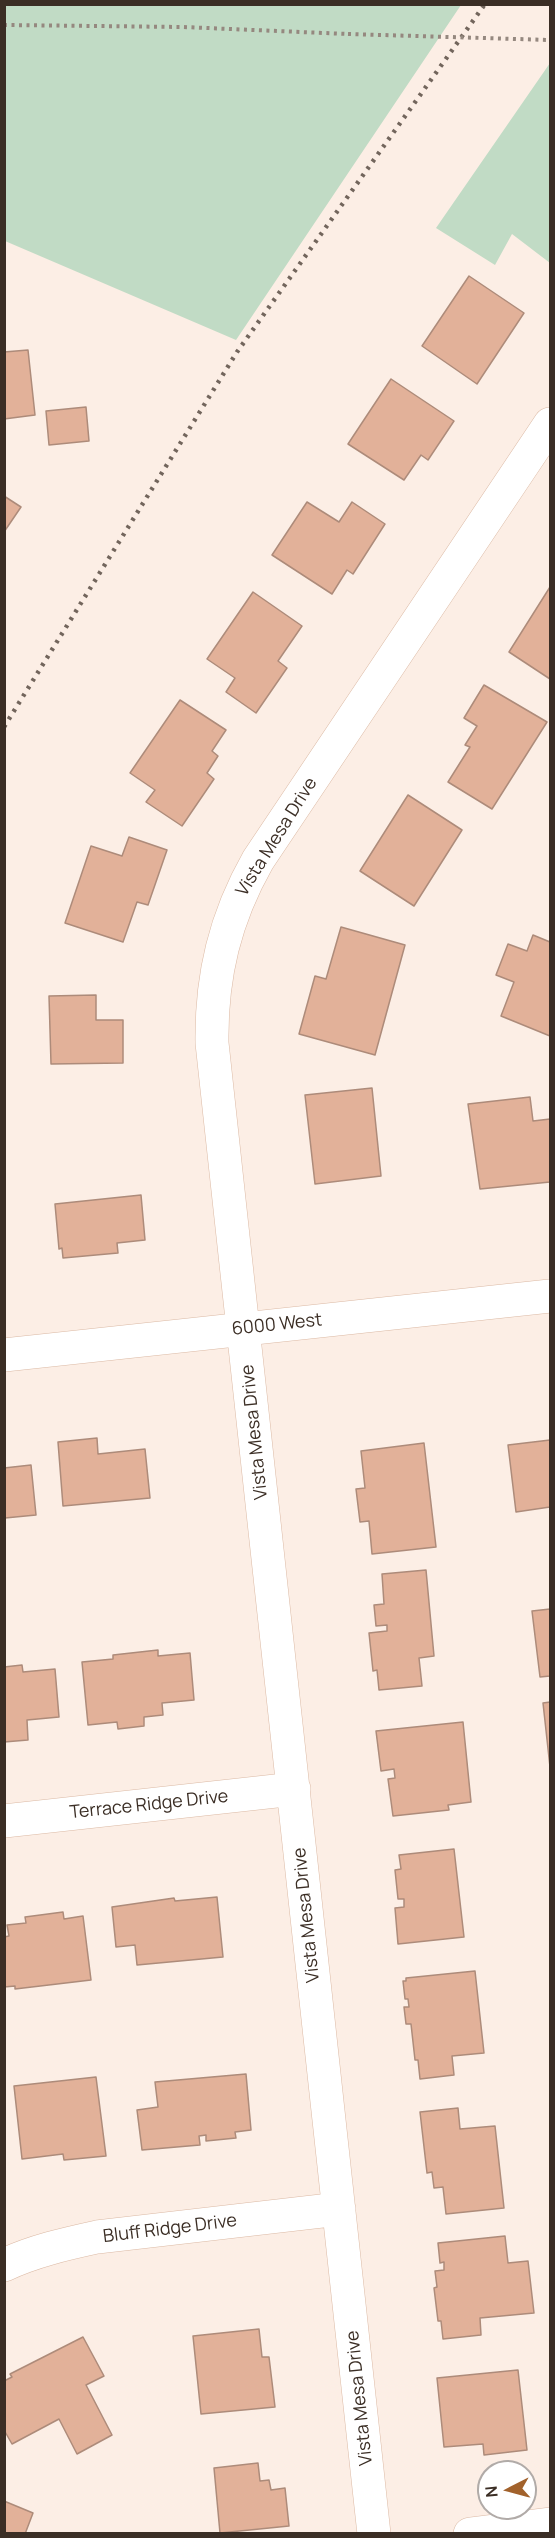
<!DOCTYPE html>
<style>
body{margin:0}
#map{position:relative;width:555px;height:2538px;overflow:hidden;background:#fceee5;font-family:Manrope,sans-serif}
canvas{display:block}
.frame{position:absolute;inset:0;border:6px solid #3b2e25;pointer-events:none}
.north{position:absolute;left:477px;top:2460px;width:60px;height:60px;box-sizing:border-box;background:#fff;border:2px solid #b1aba8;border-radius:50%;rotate:264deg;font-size:16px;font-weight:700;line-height:24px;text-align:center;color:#3b2e25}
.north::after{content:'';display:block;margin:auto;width:21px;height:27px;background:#a2622c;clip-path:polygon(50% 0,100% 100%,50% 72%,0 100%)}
</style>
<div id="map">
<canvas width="555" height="2538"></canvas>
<div class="frame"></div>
<div class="north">N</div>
</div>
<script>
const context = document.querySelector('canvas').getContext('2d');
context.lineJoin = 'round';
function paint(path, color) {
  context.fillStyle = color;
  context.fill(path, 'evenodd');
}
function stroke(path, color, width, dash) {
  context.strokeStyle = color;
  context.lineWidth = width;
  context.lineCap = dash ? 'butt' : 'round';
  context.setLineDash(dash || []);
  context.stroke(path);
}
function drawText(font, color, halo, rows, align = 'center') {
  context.font = font + ' Manrope,sans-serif';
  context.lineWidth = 4.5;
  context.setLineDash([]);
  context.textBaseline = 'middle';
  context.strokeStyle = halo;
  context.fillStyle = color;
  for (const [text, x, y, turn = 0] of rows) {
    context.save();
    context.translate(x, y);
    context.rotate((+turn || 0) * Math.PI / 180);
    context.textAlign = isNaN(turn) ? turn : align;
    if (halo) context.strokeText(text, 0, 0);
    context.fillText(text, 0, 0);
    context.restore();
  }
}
paint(new Path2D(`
 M4 5 5 4 461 5 236 340 5 241Z
 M550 63V263L512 234 495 265 436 228Z`), '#c1dbc5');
const building = new Path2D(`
 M469 276 524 313 477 384 422 346Z
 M28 350 35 415 4 419V352Z
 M391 379 454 421 428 460 421 455 404 480 348 444Z
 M86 407 89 441 49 445 46 411Z
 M4 496 21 507 4 532Z
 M307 502 339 522 352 502 385 524 353 574 347 570 332 594 272 555Z
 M550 587V679L509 652Z
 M253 592 302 626 278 661 287 668 256 713 226 692 235 678 207 659Z
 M484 685 547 722 492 809 448 782 470 747 465 745 477 726 464 718Z
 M180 700 226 730 212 751 218 756 207 773 214 779 182 826 146 802 155 790 130 773Z
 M408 795 462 830 414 906 360 871Z
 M129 837 167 850 148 905 137 902 123 942 65 923 91 846 122 856Z
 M341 927 405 945 375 1055 299 1034 315 976 326 979Z
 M533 935 550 942V1036L501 1016 514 982 496 975 508 944 527 951Z
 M96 995V1020H123V1063L51 1064 49 996Z
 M372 1088 381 1176 315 1184 305 1095Z
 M530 1097 533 1121 550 1119V1182L480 1189 468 1104Z
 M141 1195 145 1240 117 1243 118 1253 63 1258 62 1248 59 1249 55 1204Z
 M97 1438 98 1454 145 1449 150 1498 63 1506 58 1442Z
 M550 1440V1507L516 1512 508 1445Z
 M424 1443 436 1547 372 1554 369 1521 360 1522 356 1489 365 1488 361 1451Z
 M31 1465 36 1515 5 1518 4 1524V1468Z
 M426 1570 434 1656 419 1658 422 1686 379 1690 377 1670 373 1671 369 1633 387 1631V1625L376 1626 374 1605 384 1604 382 1574Z
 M550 1609V1676L540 1677 532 1611Z
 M158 1650V1656L190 1653 194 1700 162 1703 163 1715 144 1717V1726L118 1729 117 1722 88 1725 82 1662 113 1659V1655Z
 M22 1665 23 1672 55 1669 59 1717 27 1720 28 1740 4 1742V1667Z
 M550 1702V1767L543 1703Z
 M463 1722 471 1802 448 1805 449 1810 393 1816 388 1779 395 1778 394 1769 381 1771 376 1731Z
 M454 1849 464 1937 398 1944 395 1908 404 1907V1899H398L395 1870 401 1869 399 1855Z
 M217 1897 223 1957 137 1965 135 1945 116 1947 112 1907 174 1898 175 1901Z
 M63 1912 64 1919 83 1916 91 1980 15 1989V1986L4 1987V1937L9 1936 7 1925 26 1923 25 1917Z
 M475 1971 484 2053 452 2056 454 2075 420 2079 418 2060H415L411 2024H406L404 2007H409L408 1999H405L403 1981H406V1978Z
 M246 2074 251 2130 235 2132 236 2138 206 2141V2135L199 2136 200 2145 142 2150 137 2110 158 2107 155 2082Z
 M96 2077 106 2156 64 2160 63 2154 22 2159 14 2086Z
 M458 2108 460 2129 495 2126 504 2208 446 2214 443 2187 434 2188 432 2172 427 2173 420 2112Z
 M505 2236 508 2263 528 2261 534 2313 480 2318 481 2335 443 2339 441 2321H438L434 2288 437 2287 435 2271 444 2270V2262L440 2263 438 2243Z
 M259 2329 262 2357H269L275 2407 201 2414 193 2336Z
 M83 2337 104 2376 86 2385 112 2435 77 2454 59 2419 12 2444 4 2430V2381L12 2377 10 2374Z
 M518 2370 527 2450 484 2455 483 2444 444 2447 437 2378Z
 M258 2463 260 2481 269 2480 271 2490 285 2488 289 2526 220 2533 214 2468Z
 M4 2501 33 2513 25 2534H4Z`);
paint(building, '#e2b199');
stroke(building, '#ad8b7a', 1.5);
const street = new Path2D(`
 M4 1821 294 1789
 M4 2265C34 2251 65 2244 97 2237L339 2209
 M374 2534 212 1043C211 976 225 918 258 860L550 424
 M470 2534 550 2524`);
const secondary = new Path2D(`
 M4 1355 550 1296`);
stroke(street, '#dbb9a4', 34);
stroke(secondary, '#dbb9a4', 34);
stroke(new Path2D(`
 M4 25 183 27 348 34`), '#95887f', 4, [3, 4.5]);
stroke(street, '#fff', 33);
stroke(secondary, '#fff', 33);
stroke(new Path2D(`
 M4 727 237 352 485 4`), '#72655c', 4.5, [3, 6]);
stroke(new Path2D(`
 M348 34 550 40`), '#95887f', 4, [3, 4.5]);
drawText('18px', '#3b2e25', '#fff', [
 ["Vista Mesa Drive",277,837,-58],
 ["6000 West",277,1325,-6],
 ["Vista Mesa Drive",255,1432,-96],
 ["Terrace Ridge Drive",149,1805,-6],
 ["Vista Mesa Drive",307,1915,-96],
 ["Bluff Ridge Drive",170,2229,-7],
 ["Vista Mesa Drive",360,2398,-96]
]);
</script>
